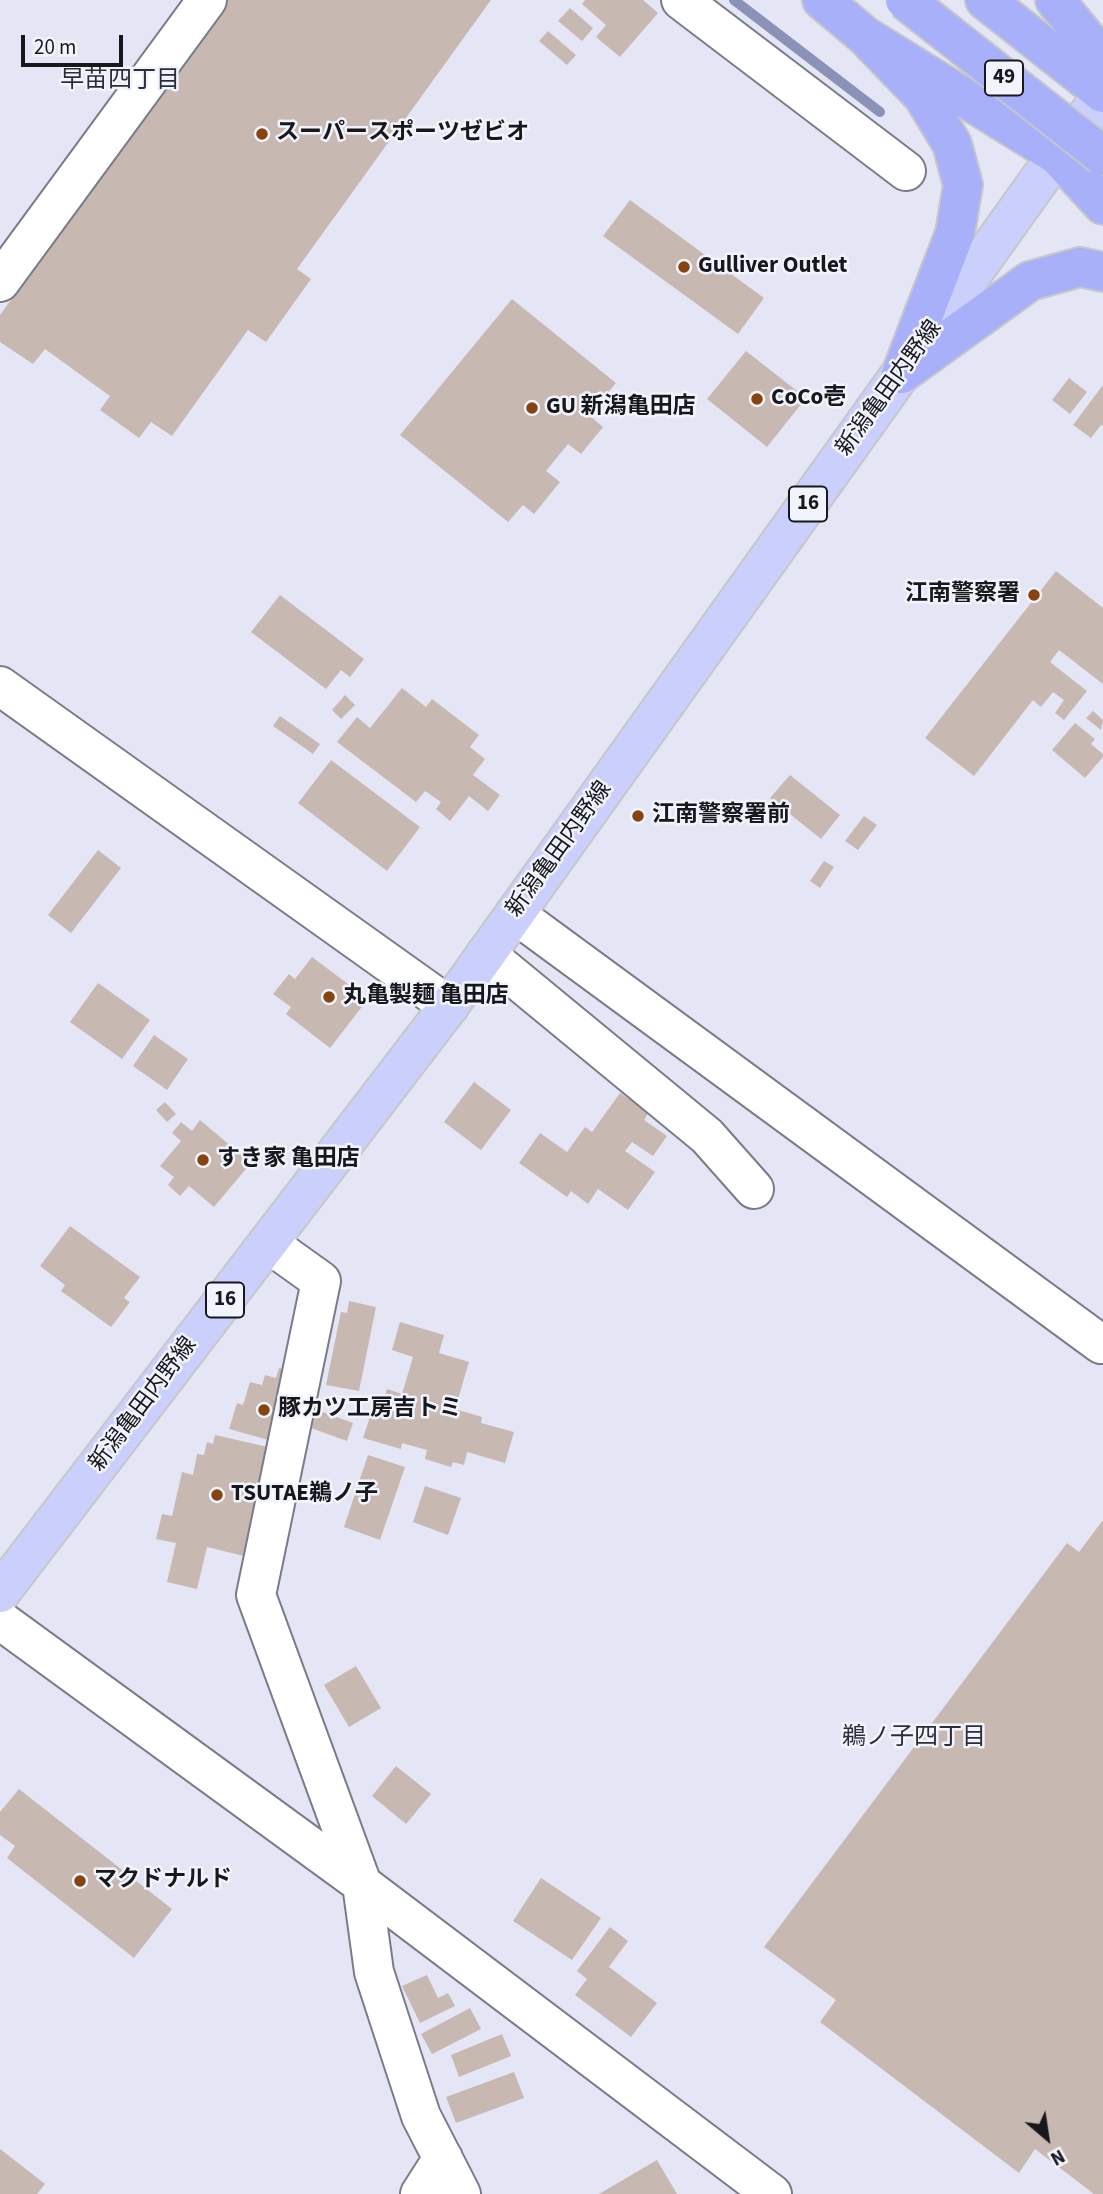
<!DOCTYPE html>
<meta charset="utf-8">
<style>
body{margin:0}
#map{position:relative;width:1103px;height:2194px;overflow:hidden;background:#e4e6f5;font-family:"Source Sans 3",sans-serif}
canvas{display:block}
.north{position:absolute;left:1012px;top:2103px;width:70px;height:70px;-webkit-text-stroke:5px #f2f4fd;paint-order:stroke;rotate:151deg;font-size:19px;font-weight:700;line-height:28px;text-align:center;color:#17171c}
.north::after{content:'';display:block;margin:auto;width:24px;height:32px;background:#17171c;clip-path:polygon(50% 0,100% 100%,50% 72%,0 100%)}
.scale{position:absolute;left:21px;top:35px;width:102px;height:32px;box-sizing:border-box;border:4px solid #17171c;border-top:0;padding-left:9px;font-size:21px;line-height:24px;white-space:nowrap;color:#17171c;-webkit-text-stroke:5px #f2f4fd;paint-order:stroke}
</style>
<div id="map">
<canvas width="1103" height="2194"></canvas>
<div class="north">N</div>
<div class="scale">20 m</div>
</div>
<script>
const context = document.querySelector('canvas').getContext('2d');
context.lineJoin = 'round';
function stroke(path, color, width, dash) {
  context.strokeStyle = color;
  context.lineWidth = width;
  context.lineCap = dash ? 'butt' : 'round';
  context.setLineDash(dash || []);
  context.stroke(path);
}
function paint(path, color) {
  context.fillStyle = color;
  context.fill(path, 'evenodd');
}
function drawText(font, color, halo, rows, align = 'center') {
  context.font = font + ' "Source Sans 3","Noto Sans JP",sans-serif';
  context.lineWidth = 5;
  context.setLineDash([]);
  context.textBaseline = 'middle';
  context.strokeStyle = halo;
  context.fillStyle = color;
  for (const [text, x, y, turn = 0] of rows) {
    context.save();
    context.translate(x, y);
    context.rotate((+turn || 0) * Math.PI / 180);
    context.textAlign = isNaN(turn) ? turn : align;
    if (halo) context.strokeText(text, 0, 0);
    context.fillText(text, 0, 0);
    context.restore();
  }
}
stroke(new Path2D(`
 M734 0 880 112`), '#8c91b7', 10);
paint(new Path2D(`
 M227 0H491L297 269 311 279 266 342 248 330 172 436 151 422 139 438 100 410 110 396 45 349 33 364 0 342V315Z
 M585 0H643L658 13 620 57 596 37 606 25 582 4Z
 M570 8 593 28 582 41 558 21Z
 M548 31 576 55 567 65 539 41Z
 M630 200 764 298 738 334 603 236Z
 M512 299 616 383 589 415 603 427 581 454 568 444 546 471 560 482 534 514 523 505 508 522 400 435Z
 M746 351 806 398 767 447 707 399Z
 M1069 378 1087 392 1070 414 1052 400Z
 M1103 385V426L1101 425 1091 438 1073 425Z
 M1056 571 1103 608V684L1059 650 1050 662 1087 691 1064 720 1055 713 1064 700 1053 692 1041 707 1033 700 974 776 925 738Z
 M280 595 364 659 350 677 341 670 326 689 251 632Z
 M402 688 426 707 432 699 479 735 470 747 485 759 473 775 500 795 488 811 469 796 450 821 436 809 441 802 425 791 416 802 337 742 357 717 370 728Z
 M345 695 355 705 341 719 332 710Z
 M1093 711 1103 720 1101 730 1086 718Z
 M280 716 320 744 313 754 273 726Z
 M1075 723 1095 739 1091 744 1103 754V757L1085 778 1052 750Z
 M331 760 420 827 387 871 298 803Z
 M790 775 840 815 821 839 770 798Z
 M864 816 877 825 858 850 845 841Z
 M98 850 121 868 71 933 48 915Z
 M824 861 834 867 820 888 810 881Z
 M312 957 368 999 330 1048 286 1014 291 1007 273 994 289 974 295 979Z
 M98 983 150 1020 122 1059 70 1022Z
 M154 1035 188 1059 167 1090 133 1066Z
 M474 1082 511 1110 481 1150 444 1122Z
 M620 1093 649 1112 644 1120 667 1136 653 1156 632 1142 625 1151 655 1172 628 1210 598 1189 588 1204 571 1191 567 1197 519 1163 540 1133 567 1152 585 1127 592 1132Z
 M165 1102 176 1114 167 1122 156 1110Z
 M200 1120 251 1163 214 1207 189 1186 180 1196 168 1185 174 1177 160 1166 181 1141 172 1133 181 1122 192 1131Z
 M70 1226 140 1277 124 1298 130 1302 111 1327 61 1291 65 1285 40 1266Z
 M349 1301 376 1307 359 1391 326 1385 341 1312 347 1313Z
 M400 1322 444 1335 439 1353 469 1362 455 1409 482 1417 481 1423 514 1432 505 1463 467 1452 464 1465 453 1462 451 1467 425 1459 427 1450 402 1443 401 1449 363 1438 371 1414 379 1416 387 1389 402 1394 413 1357 392 1350Z
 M279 1368 292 1371 272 1441 229 1429 237 1403 243 1405 250 1382 262 1385 265 1375 276 1378Z
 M317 1410 353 1423 347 1441 311 1428Z
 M215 1435 268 1447 244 1556 207 1547 197 1589 167 1582 176 1543 156 1539 162 1514 172 1516 182 1472 193 1475 197 1454 204 1455 207 1442 213 1444Z
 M368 1455 405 1467 380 1540 344 1527Z
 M425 1486 461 1498 448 1535 413 1522Z
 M1103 1520V2194H1094L1035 2149 1019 2173 820 2022 836 2000 764 1947 1067 1543 1079 1552Z
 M356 1666 381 1708 349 1727 324 1685Z
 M396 1766 431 1794 406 1824 372 1796Z
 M19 1789 172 1909 134 1958 7 1858 15 1846 0 1835V1812Z
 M541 1878 601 1918 572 1960 513 1921Z
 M610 1927 628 1941 609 1967 657 2003 631 2037 575 1995 587 1979 577 1971Z
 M427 1975 438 1998 448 1993 455 2006 420 2023 402 1986Z
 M470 2008 481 2029 432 2054 421 2034Z
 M502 2034 511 2056 459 2077 451 2055Z
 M514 2072 524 2098 456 2123 446 2097Z
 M0 2149 45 2184 37 2194H0Z
 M657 2160 677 2194H599Z`), '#c7b9b1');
const minor = new Path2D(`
 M681 0 906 171
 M0 282 207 0
 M0 686 449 1006
 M515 914 1101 1344 1103 1341
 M486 954 707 1136 754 1189
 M268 1243 321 1281 256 1595 362 1884 374 1972 421 2116 461 2194
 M0 1620 362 1884 772 2194
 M420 2194 443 2158`);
const major = new Path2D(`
 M0 1593 449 1006 1057 155 1103 95`);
const highway = new Path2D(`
 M822 0 865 36 1057 155 1103 205
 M985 0 1103 93
 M1055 0 1103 59
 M865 36 923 96 952 144 963 185 955 233 901 374
 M901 374 1030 281 1080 267 1103 272`);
stroke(minor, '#7a7c89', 42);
stroke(major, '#c7c7c9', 42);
stroke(highway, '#c7c7c9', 42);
stroke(minor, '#fff', 38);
stroke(major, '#cad0fb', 38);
stroke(highway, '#a7b0f9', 38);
const highwayBridge = new Path2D(`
 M905 0 1103 156`);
stroke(highwayBridge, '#c7c7c9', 42, []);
stroke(highwayBridge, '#a7b0f9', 38);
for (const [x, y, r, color] of [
 [262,134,7,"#864411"],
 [684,267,7,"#864411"],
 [757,399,7,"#864411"],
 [532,408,7,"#864411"],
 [1034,595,7,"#864411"],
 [638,816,7,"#864411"],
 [329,997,7,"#864411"],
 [203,1160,7,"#864411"],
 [264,1410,7,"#864411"],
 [217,1495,7,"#864411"],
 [80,1881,7,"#864411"]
]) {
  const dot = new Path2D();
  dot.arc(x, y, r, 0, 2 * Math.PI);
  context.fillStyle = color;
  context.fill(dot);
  stroke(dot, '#f2f4fd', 2.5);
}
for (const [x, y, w] of [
 [1004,78,38],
 [808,504,38],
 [225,1300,38]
]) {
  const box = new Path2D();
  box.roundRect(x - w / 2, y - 17.5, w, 35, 5);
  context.fillStyle = '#f2f4fd';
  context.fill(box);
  stroke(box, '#17171c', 2);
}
drawText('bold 21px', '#17171c', null, [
 ["49",1004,78],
 ["16",808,504],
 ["16",225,1300]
]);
drawText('bold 23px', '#17171c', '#f2f4fd', [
 ["スーパースポーツゼビオ",276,134],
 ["Gulliver Outlet",698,267],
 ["CoCo壱",771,399],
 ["GU 新潟亀田店",546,408],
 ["江南警察署",1020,595,"right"],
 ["江南警察署前",652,816],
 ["丸亀製麺 亀田店",343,997],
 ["すき家 亀田店",217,1160],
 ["豚カツ工房吉トミ",278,1410],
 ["TSUTAE鵜ノ子",231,1495],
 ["マクドナルド",94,1881]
], 'left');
drawText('23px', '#17171c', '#f2f4fd', [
 ["新潟亀田内野線",890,389,-54],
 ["新潟亀田内野線",560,850,-54],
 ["新潟亀田内野線",144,1405,-53]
]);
drawText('24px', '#2b2d38', '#f2f4fd', [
 ["早苗四丁目",120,82],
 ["鵜ノ子四丁目",914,1739]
]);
</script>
